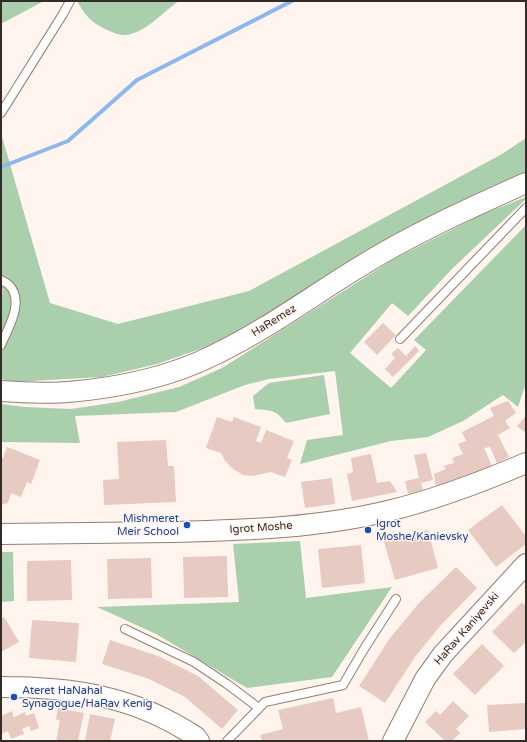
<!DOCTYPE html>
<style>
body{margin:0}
#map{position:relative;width:527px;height:742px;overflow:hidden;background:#fff4ee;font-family:"Varela Round",sans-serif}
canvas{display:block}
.frame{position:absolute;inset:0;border:2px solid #352b26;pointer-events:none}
</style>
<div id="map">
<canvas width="527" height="742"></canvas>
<div class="frame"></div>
</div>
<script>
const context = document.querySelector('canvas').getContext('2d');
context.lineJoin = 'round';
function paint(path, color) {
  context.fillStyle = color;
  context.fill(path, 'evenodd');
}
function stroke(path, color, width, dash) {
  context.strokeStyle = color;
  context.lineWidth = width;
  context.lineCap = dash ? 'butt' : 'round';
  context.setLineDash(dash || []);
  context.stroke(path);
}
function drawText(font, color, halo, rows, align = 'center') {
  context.font = font + ' "Varela Round",sans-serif';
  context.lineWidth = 3;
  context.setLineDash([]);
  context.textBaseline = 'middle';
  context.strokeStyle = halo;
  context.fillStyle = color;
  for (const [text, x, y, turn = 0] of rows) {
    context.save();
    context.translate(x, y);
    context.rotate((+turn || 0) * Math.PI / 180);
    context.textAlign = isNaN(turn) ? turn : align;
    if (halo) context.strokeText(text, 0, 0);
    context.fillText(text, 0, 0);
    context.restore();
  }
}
paint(new Path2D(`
 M1 1H44L1 24Z
 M77 1H179C164 11 148 30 131 34 123 37 114 33 107 30 91 22 86 17 77 1Z
 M1 133 50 303 118 324 249 291 502 154 526 138V172L463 203 229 339 157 364 102 377 14 382 1 379Z
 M526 197V199L453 268 408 316 392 303 350 353 391 388 426 350 414 340 526 225V383L518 407 503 395 463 421 428 437 391 441 300 464 307 440 343 435 335 371 269 379 245 385 176 412 75 416 80 443 1 442V404L25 407 71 409 118 402 179 387 222 368 394 259 483 214Z
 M324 375 330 414 286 423C275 409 272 411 255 409L253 396 269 383Z
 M300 541 306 598 392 587 332 677 247 688 156 634 97 607 239 602 233 544Z
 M1 552H13L14 601 1 602Z`), '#a9cfad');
stroke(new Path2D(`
 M1 167 68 141 137 80 292 1`), '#8cb8ee', 4);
paint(new Path2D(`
 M1 288 4 290 1 298Z
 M383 323 396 335 377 355 364 342Z
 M415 346 419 351 393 377 385 369 395 358 391 354 398 348 406 356Z
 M508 401 516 413 505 421 510 428 498 435 509 457 497 463 490 447 484 448 492 466 436 487 434 474 446 469 443 466 454 463 452 458 463 454 458 444 466 441 462 432 494 416 490 408Z
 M217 417 232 422 234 417 261 427 256 441 261 443 266 430 294 441 287 458 292 460 285 477 271 472 253 476 243 475 233 469 225 461 221 453 206 448Z
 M525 417 526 419V433L517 426Z
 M166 440 168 466H174L176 502 104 505 103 480 119 479 117 442Z
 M7 447 40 460 31 484 27 482 21 497 11 493 8 503 1 505V458H3Z
 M426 453 433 480 421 483 423 490 408 494 405 481 419 478 414 455Z
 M371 454 377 483 390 481 397 492 352 501 347 474 353 472 351 458Z
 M332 478 335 504 305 508 301 482Z
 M502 505 526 536V544L496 567 468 530Z
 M428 530 438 568 395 580 384 542Z
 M361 545 365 583 322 588 318 549Z
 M227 556 228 597 184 598 183 557Z
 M151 558 152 598 108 599 107 559Z
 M71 560 72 600 27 601V561Z
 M456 567 477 588 441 625 415 657 385 703 359 686 390 638 419 603Z
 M522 602 526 606V642L514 653 492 632Z
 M4 617 19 642 1 652V619Z
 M32 620 79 623 76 662 29 658Z
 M110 640 158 656 198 676 238 710 222 729 185 697 149 679 102 664Z
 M482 644 504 666 475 695 453 674Z
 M333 698 336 713 361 707 369 741H262L260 735 283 729 278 710Z
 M453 701 469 716 456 729 460 733 452 741H445L425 722 436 711 440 715Z
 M526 703V729L489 732 487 705Z
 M58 708 84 713 78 741H56L60 721 56 719Z
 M12 711 14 717 25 712 26 716 34 713 39 728 31 731 29 726 22 729 24 734 11 739 8 731 1 734V716Z
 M90 714 115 719 110 741H85Z`), '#e7cac2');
const service = new Path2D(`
 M1 113 63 14 70 1
 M1 280C3 281 7 283 9 285 25 301 8 328 1 345
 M400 339 526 208
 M125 629 194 662 227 684 259 708
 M227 741 265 702 343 685 364 649 396 599`);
const tertiary = new Path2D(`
 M1 391C23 392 46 394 68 392 116 388 170 377 214 355 264 331 309 298 356 269 410 235 468 209 526 183
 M1 534C58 533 116 533 173 532 247 530 320 528 392 510 436 499 484 481 526 463
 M1 687C73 687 135 696 196 737L199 741
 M393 741 425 679 443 654 526 564`);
stroke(service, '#957e71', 10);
stroke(tertiary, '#957e71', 22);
stroke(service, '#fff', 8);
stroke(tertiary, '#fff', 20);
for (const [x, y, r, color] of [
 [187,525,4,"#1a4fb4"],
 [368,530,4,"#1a4fb4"],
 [14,697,4,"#1a4fb4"]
]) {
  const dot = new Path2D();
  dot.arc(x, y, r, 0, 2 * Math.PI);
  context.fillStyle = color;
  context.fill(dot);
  stroke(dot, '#fff4ee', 1.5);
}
drawText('11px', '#352b26', '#fff4ee', [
 ["HaRemez",274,321,-32],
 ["Igrot Moshe",261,528,-4],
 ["HaRav Kaniyevski",467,629,-49]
]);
drawText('11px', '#164399', '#fff4ee', [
 ["Mishmeret",179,519,"right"],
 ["Meir School",179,532,"right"],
 ["Igrot",376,524],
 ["Moshe/Kanievsky",376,537],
 ["Ateret HaNahal",22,691],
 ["Synagogue/HaRav Kenig",22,704]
], 'left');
</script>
